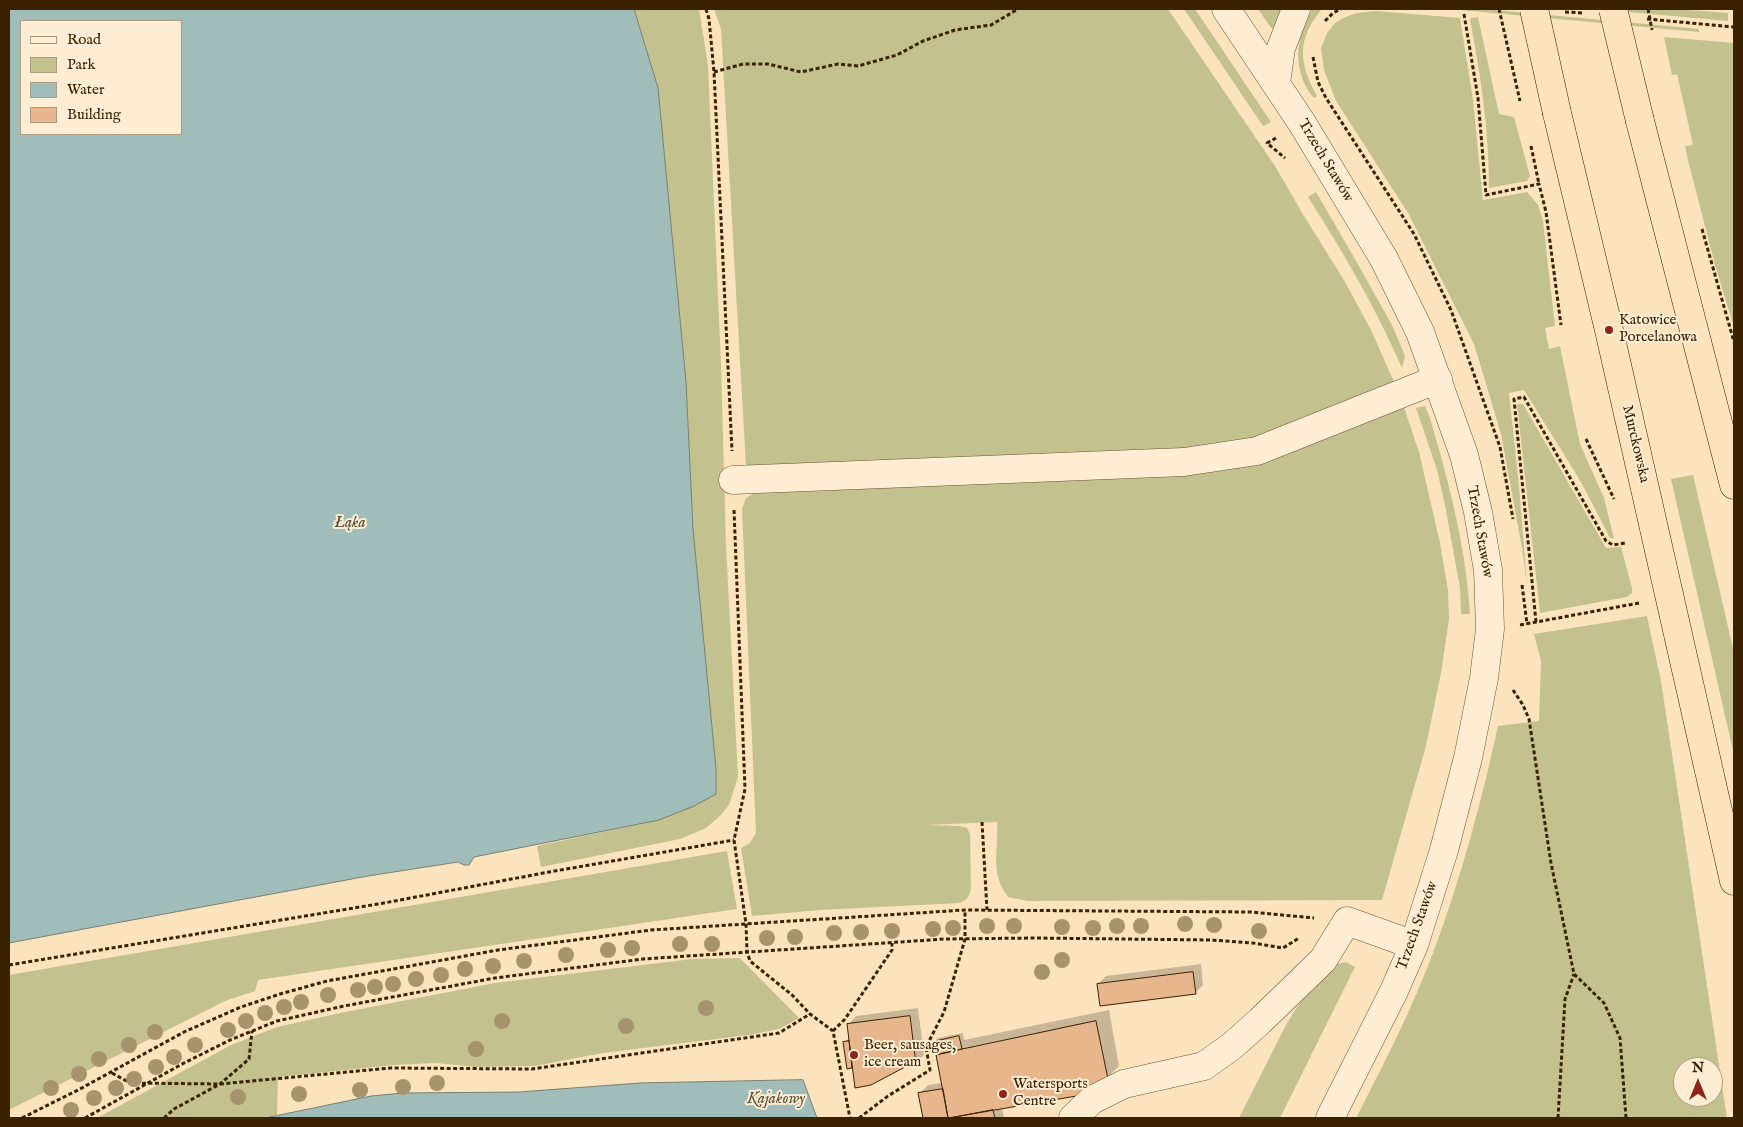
<!DOCTYPE html>
<meta charset="utf-8">
<style>
body{margin:0}
#map{position:relative;width:1743px;height:1127px;overflow:hidden;background:#fbe4bd;font-family:"IM FELL English",serif}
canvas{display:block}
.frame{position:absolute;inset:0;border:10px solid #3a2201;pointer-events:none}
.legend{position:absolute;left:20px;top:20px;width:162px;height:115px;box-sizing:border-box;background:#fcedd4;border:1px solid #ae9c80;margin:0;padding:6px 9px;list-style:none;font-size:15px;color:#3a2201}
.legend li{display:flex;align-items:center;gap:10px;height:25px}
.legend b{width:25px;border:1px solid #ae9c80}
.north{position:absolute;left:1673px;top:1057px;width:50px;height:50px;box-sizing:border-box;background:#fcedd4;border:1px solid #ae9c80;border-radius:50%;rotate:0deg;font-size:14px;font-weight:700;line-height:20px;text-align:center;color:#3a2201}
.north::after{content:'';display:block;margin:auto;width:18px;height:22px;background:#8f2418;clip-path:polygon(50% 0,100% 100%,50% 72%,0 100%)}
</style>
<div id="map">
<canvas width="1743" height="1127"></canvas>
<div class="frame"></div>
<ul class="legend">
<li><b style="height:6px;background:#fcedd4"></b>Road</li>
<li><b style="height:14px;background:#c3c28e"></b>Park</li>
<li><b style="height:14px;background:#a1bdb9"></b>Water</li>
<li><b style="height:14px;background:#e8b68c"></b>Building</li>
</ul>
<div class="north">N</div>
</div>
<script>
const context = document.querySelector('canvas').getContext('2d');
context.lineJoin = 'round';
function paint(path, color) {
  context.fillStyle = color;
  context.fill(path, 'evenodd');
}
function stroke(path, color, width, dash) {
  context.strokeStyle = color;
  context.lineWidth = width;
  context.lineCap = dash ? 'butt' : 'round';
  context.setLineDash(dash || []);
  context.stroke(path);
}
function drawText(font, color, halo, rows, align = 'center') {
  context.font = font + ' "IM FELL English",serif';
  context.lineWidth = 4;
  context.setLineDash([]);
  context.textBaseline = 'middle';
  context.strokeStyle = halo;
  context.fillStyle = color;
  for (const [text, x, y, turn = 0] of rows) {
    context.save();
    context.translate(x, y);
    context.rotate((+turn || 0) * Math.PI / 180);
    context.textAlign = isNaN(turn) ? turn : align;
    if (halo) context.strokeText(text, 0, 0);
    context.fillText(text, 0, 0);
    context.restore();
  }
}
paint(new Path2D(`
 M634 9H699L708 65 721 364 726 545 738 777 729 805 719 817 706 828 680 839 541 867 537 846 659 820 716 769 693 529 686 382 658 88Z
 M714 9H1168L1275 166 1304 216 1344 280 1371 330 1395 384 1266 439 1193 449 746 466 721 29Z
 M1184 9H1195L1271 122 1263 126Z
 M1258 9H1281L1274 28H1271Z
 M1312 9H1322C1297 39 1298 62 1317 96L1314 98C1292 73 1295 36 1312 9Z
 M1449 9H1485L1699 29V32Z
 M1595 9H1675L1728 13V21Z
 M1376 11 1460 18 1473 100 1483 200 1527 192 1538 205 1543 221 1555 326 1545 328 1549 349 1560 346 1580 444 1604 498 1614 539 1610 538 1581 482 1524 390 1509 393 1519 486 1527 585 1522 548 1501 434 1474 344 1408 213 1336 101 1324 70 1321 48 1327 33 1335 23 1345 17 1357 13Z
 M1478 17 1499 114 1514 117 1530 176 1527 181 1489 188C1489 130 1481 77 1470 20L1471 18Z
 M1664 37 1734 43V327L1715 265 1688 160 1685 146 1693 145 1677 74 1672 75Z
 M1316 192 1355 259 1393 327 1405 356 1402 368C1376 308 1343 252 1308 197Z
 M1517 404H1523L1606 548 1621 547 1632 588V593L1627 597 1540 613Z
 M1425 406 1430 418C1449 483 1466 547 1470 614H1461L1460 588 1445 505 1437 470 1416 408Z
 M1404 407 1419 452 1440 543 1448 590 1449 619 1441 673 1426 746 1382 900 1028 901 1008 897C989 872 999 850 997 822L926 825 960 826 967 828 970 834 971 889C969 896 967 901 959 903L820 910 752 916 741 848 750 843 756 833 742 509 746 498 756 492 1180 471Z
 M1693 475 1734 653V755L1671 479Z
 M1647 616 1661 681 1669 734 1727 1118H1356C1385 1062 1414 1005 1436 945 1462 874 1482 800 1498 726L1539 721 1541 661 1534 634ZM1683 1067H1713V1097H1683Z
 M727 851 737 909 258 980 255 991 225 1001 9 1110V975Z
 M740 958 799 1018 779 1029 749 1035 603 1053 535 1066 475 1067 436 1063 394 1065 278 1077 277 1115 265 1118H97L231 1045 277 1027 345 1012 495 983 692 959Z
 M1346 962 1355 967 1280 1118H1239L1287 1023 1306 993 1332 965Z`), '#c3c28e');
const water = new Path2D(`
 M9 9H634L658 88 686 382 693 529 716 769V794L694 806 659 820 474 857 469 865H464L458 862 368 876 9 943ZM21 21H181V134H21Z
 M803 1080 817 1118H265L371 1096 403 1093 519 1092 640 1083Z`);
paint(water, '#a1bdb9');
stroke(water, '#787f6f', 1);
paint(new Path2D(`
 M1201 964 1203 985 1195 993 1098 984 1106 976Z
 M918 1008 924 1055 916 1063 853 1066 852 1067 844 1042 850 1038 848 1025 856 1016Z
 M1109 1010 1119 1066 1107 1078 1002 1108 1004 1118H924L920 1093 928 1085 942 1083 934 1042 938 1038 963 1033 964 1040Z`), '#0003');
const building = new Path2D(`
 M1193 972 1196 994 1100 1006 1097 984Z
 M910 1016 916 1064 905 1067 871 1085 855 1088 847 1024Z
 M1096 1021 1108 1079 1088 1094 948 1118 936 1055Z
 M959 1036 962 1049 936 1055 933 1042Z
 M849 1041 852 1068 847 1069 843 1042Z
 M943 1089 948 1118H923L918 1093Z
 M993 1110 995 1118H951Z`);
paint(building, '#e8b68c');
stroke(building, '#3a2201', 1);
const minor = new Path2D(`
 M1226 9 1302 123 1384 259 1420 332 1464 455 1478 512 1488 570 1490 629 1484 678 1468 758 1444 850 1414 945 1394 991 1330 1118
 M1276 83 1281 48 1296 9
 M733 480 1184 462 1257 451 1438 379
 M1073 1118 1092 1100 1124 1084 1204 1066 1232 1046 1260 1021 1323 960 1347 921 1414 945`);
const highway = new Path2D(`
 M1557 113 1609 330 1734 881
 M1640 121 1734 485`);
stroke(minor, '#6a5230', 29);
stroke(highway, '#3a2201', 29);
stroke(new Path2D(`
 M706 9 709 19 714 72 732 451
 M1499 9 1520 101
 M1565 12 1584 13
 M1464 14 1478 98 1486 195 1539 184 1546 212 1561 325
 M1647 19 1734 27
 M1325 21 1333 13 1341 9
 M1313 57 1318 82 1326 98 1414 234 1451 310 1500 447 1513 519
 M714 72 743 64H768L801 72 838 64 858 66 897 55 923 41 955 30 991 25 1018 9
 M1276 138 1267 143 1285 158
 M1531 146 1539 184
 M1702 229 1734 342
 M1586 439 1614 499
 M734 510 745 789 734 840 746 924 747 952 750 961 792 995 810 1014 833 1031 850 1118
 M1522 585 1527 624
 M1536 622 1514 399 1524 397 1606 541 1613 545 1625 543
 M1520 625 1639 603
 M1513 690 1523 705 1529 719 1551 863 1574 974 1604 1003 1620 1038 1626 1118
 M982 822 987 910
 M9 965 384 903 549 872 734 840
 M833 1031 845 1019 892 950V943
 M112 1073 130 1083 220 1084 390 1068 532 1069 779 1033 810 1014
 M22 1118 80 1089 184 1032 241 1007 280 994 327 981 498 950 651 930 965 910 1251 912 1314 918
 M85 1118 184 1063 230 1040 277 1021 344 1006 495 978 643 959 945 939 1036 938 1211 940 1253 943 1283 948 1299 938
 M164 1118 174 1109 220 1084 249 1059 252 1031
 M859 1118 888 1096 930 1070 926 1047 944 1012 965 939V910
 M1558 1118 1565 999 1574 974`), '#3a2201', 3, [4, 2.5]);
stroke(minor, '#fcedd4', 28);
stroke(highway, '#fbe4bd', 28);
const highwayBridge = new Path2D(`
 M1534 9 1557 113
 M1613 9 1640 121`);
stroke(highwayBridge, '#3a2201', 29, []);
stroke(new Path2D(`
 M1648 9 1652 30`), '#3a2201', 3, [4, 2.5]);
stroke(highwayBridge, '#fbe4bd', 28);
context.fillStyle = '#a7946d';
for (const [x, y] of [
 [1185,924],
 [1214,925],
 [987,926],
 [1014,926],
 [1117,926],
 [1141,926],
 [1062,927],
 [953,928],
 [1093,928],
 [933,929],
 [892,931],
 [1259,931],
 [861,932],
 [834,933],
 [795,937],
 [767,938],
 [680,944],
 [712,944],
 [632,948],
 [608,950],
 [566,955],
 [1062,960],
 [524,961],
 [493,966],
 [465,969],
 [1042,972],
 [441,975],
 [416,979],
 [393,984],
 [375,987],
 [358,990],
 [328,995],
 [301,1002],
 [284,1007],
 [706,1008],
 [265,1013],
 [246,1021],
 [502,1021],
 [626,1026],
 [228,1030],
 [155,1032],
 [129,1045],
 [195,1045],
 [476,1049],
 [174,1057],
 [99,1059],
 [156,1067],
 [79,1074],
 [134,1079],
 [437,1083],
 [403,1087],
 [51,1088],
 [116,1088],
 [360,1090],
 [299,1094],
 [238,1097],
 [94,1098],
 [71,1110]
]) {
  context.beginPath();
  context.arc(x, y, 8, 0, 2 * Math.PI);
  context.fill();
}
for (const [x, y, r, color] of [
 [1609,330,5,"#8f2418"],
 [854,1055,5,"#8f2418"],
 [1003,1094,5,"#8f2418"]
]) {
  const dot = new Path2D();
  dot.arc(x, y, r, 0, 2 * Math.PI);
  context.fillStyle = color;
  context.fill(dot);
  stroke(dot, '#fcedd4', 2);
}
drawText('15px', '#3a2201', '#fcedd4', [
 ["Trzech Stawów",1325,161,59],
 ["Murckowska",1635,444,77],
 ["Trzech Stawów",1479,532,80],
 ["Trzech Stawów",1418,926,-70]
]);
drawText('15px', '#3a2201', '#fcedd4', [
 ["Katowice",1619,321],
 ["Porcelanowa",1619,338],
 ["Beer, sausages,",864,1046],
 ["ice cream",864,1063],
 ["Watersports",1013,1085],
 ["Centre",1013,1102]
], 'left');
drawText('italic 16px', '#595038', '#fcedd4', [
 ["Łąka",350,524],
 ["Kajakowy",776,1100]
]);
</script>
